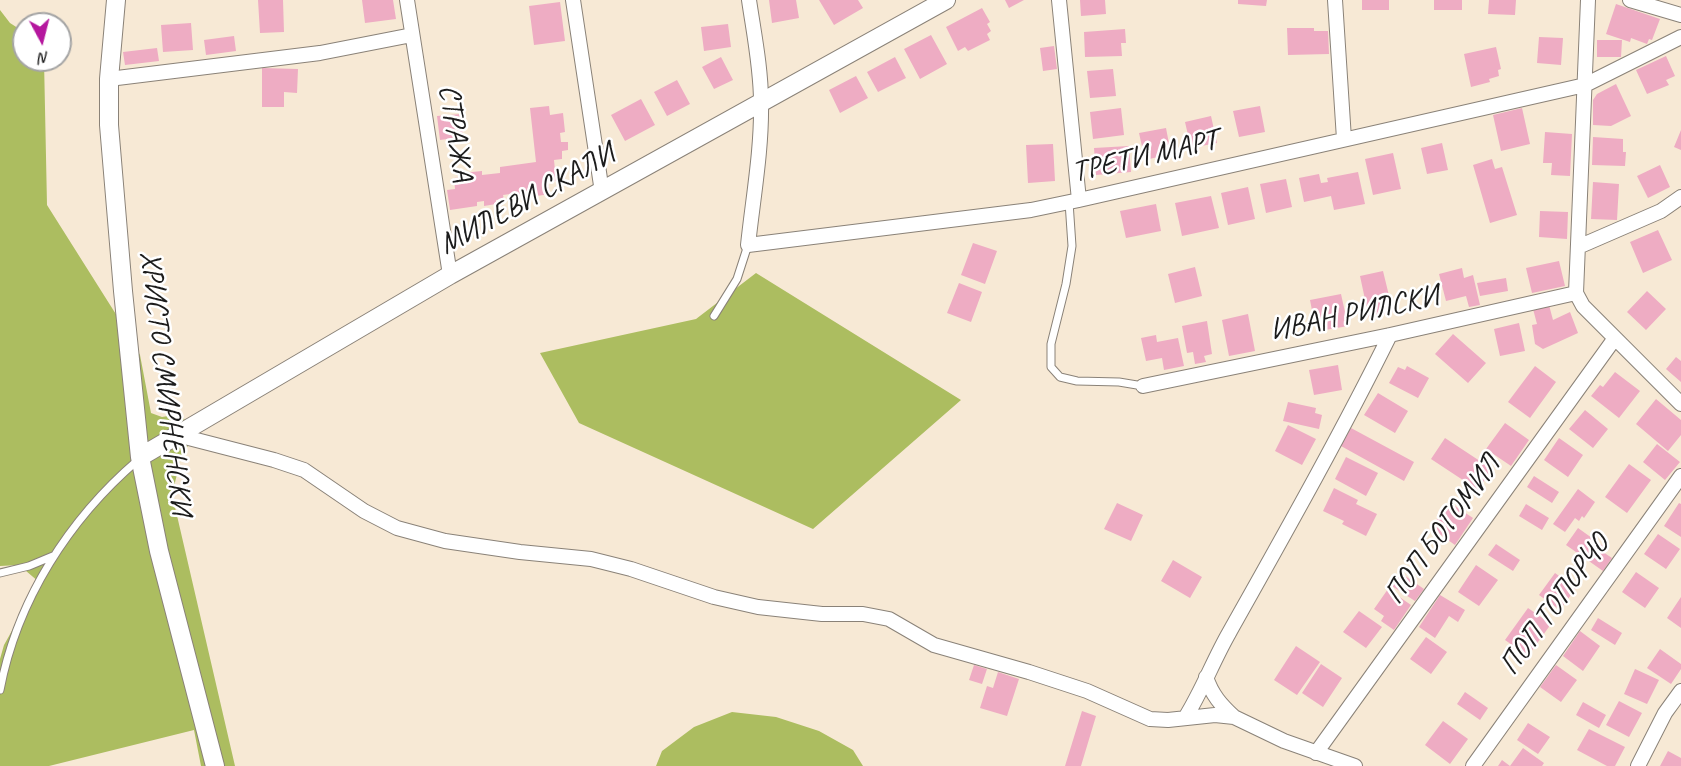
<!DOCTYPE html>
<meta charset="utf-8">
<style>
body{margin:0}
#map{position:relative;width:1681px;height:766px;overflow:hidden;background:#f7e9d5;font-family:Caveat,sans-serif}
canvas{display:block}
.north{position:absolute;left:12px;top:12px;width:60px;height:60px;box-sizing:border-box;background:#fff;border:2px solid #a4a4a4;border-radius:50%;rotate:173deg;font-size:16px;font-weight:700;line-height:24px;text-align:center;color:#1c1c1c}
.north::after{content:'';display:block;margin:auto;width:21px;height:27px;background:#b5179e;clip-path:polygon(50% 0,100% 100%,50% 72%,0 100%)}
</style>
<div id="map">
<canvas width="1681" height="766"></canvas>
<div class="north">N</div>
</div>
<script>
const context = document.querySelector('canvas').getContext('2d');
context.lineJoin = 'round';
function paint(path, color) {
  context.fillStyle = color;
  context.fill(path, 'evenodd');
}
function stroke(path, color, width, dash) {
  context.strokeStyle = color;
  context.lineWidth = width;
  context.lineCap = dash ? 'butt' : 'round';
  context.setLineDash(dash || []);
  context.stroke(path);
}
function drawText(font, color, halo, rows, align = 'center') {
  context.font = font + ' Caveat,sans-serif';
  context.lineWidth = 5;
  context.setLineDash([]);
  context.textBaseline = 'middle';
  context.strokeStyle = halo;
  context.fillStyle = color;
  for (const [text, x, y, turn = 0] of rows) {
    context.save();
    context.translate(x, y);
    context.rotate((+turn || 0) * Math.PI / 180);
    context.textAlign = isNaN(turn) ? turn : align;
    if (halo) context.strokeText(text, 0, 0);
    context.fillText(text, 0, 0);
    context.restore();
  }
}
paint(new Path2D(`
 M0 10 10 23 24 32V60H44L47 205 124 327 140 355 151 413 162 417 174 415 178 409 196 438 183 451 172 494 235 766H201L194 730 49 766H0V659L4 645 39 582 19 565 0 566Z
 M756 273 961 400 813 529 579 423 540 353 696 319Z
 M732 712 776 717 819 731 853 750 863 766H656L662 751 694 727Z`), '#acbd60');
paint(new Path2D(`
 M258 0H283L284 32 260 33Z
 M362 0H393L396 19 365 23Z
 M769 0H796L799 18 772 23Z
 M819 0H858L863 8 834 25Z
 M1005 0H1024L1009 8Z
 M1080 0H1105L1106 14 1081 16Z
 M1238 0H1267L1266 6 1238 4Z
 M1362 0H1389V10H1362Z
 M1434 0H1462V10H1434Z
 M1489 0H1516L1515 15 1488 14Z
 M560 2 565 41 534 45 529 6Z
 M1616 4 1660 19 1652 40 1649 39 1647 44 1631 38 1630 42 1606 34Z
 M982 8 990 22 987 24 991 31 987 34 990 40 968 51 965 47 958 51 946 27Z
 M191 23 193 50 163 52 161 25Z
 M728 24 731 47 704 51 701 27Z
 M1287 28H1314V31H1328L1329 54 1288 55Z
 M1125 29 1126 43H1121L1122 56 1085 57 1084 32Z
 M931 35 947 64 920 79 904 49Z
 M234 36 236 51 206 55 204 40Z
 M1539 37 1563 38 1561 65 1537 63Z
 M1597 40H1622L1621 57H1597Z
 M1054 46 1057 69 1043 71 1040 48Z
 M1496 47 1501 69 1498 70 1499 76 1489 79 1490 82 1471 87 1464 54Z
 M157 48 159 61 125 65 123 52Z
 M1666 56 1675 76 1666 80 1669 85 1647 94 1636 70Z
 M721 57 733 80 714 89 702 67Z
 M895 57 906 78 878 92 867 72Z
 M262 68 298 69 297 93 284 92V107H262Z
 M1113 69 1116 96 1090 98 1087 71Z
 M856 76 868 98 840 113 829 90Z
 M677 80 690 104 667 116 654 92Z
 M1616 84 1631 116 1611 126 1593 125V100L1597 94Z
 M641 99 655 125 625 141 611 115Z
 M549 106 550 115 563 113 565 132 560 133 561 142H568V150L562 151V159L554 160 556 181 548 182 550 194 530 197 529 191 522 192 523 196 511 197 510 194 503 195 504 199 496 200V204L484 206V201L477 202V206L450 210 447 190 455 189 454 178 463 177 462 173 482 171V175L500 173V167L536 162 530 108Z
 M1260 106 1265 132 1239 137 1233 111Z
 M1121 108 1124 135 1093 139 1090 112Z
 M1522 108 1530 144 1501 151 1493 115Z
 M461 114 463 137 440 140 437 116Z
 M1211 116 1217 143 1191 148 1185 122Z
 M1166 128 1171 154 1145 160 1139 133Z
 M1681 130V150L1674 147Z
 M1545 132 1572 134 1570 176 1551 175 1552 163H1543Z
 M1593 137 1623 139V152H1626L1625 166 1592 165Z
 M1442 143 1448 170 1427 174 1421 148Z
 M1053 144 1055 181 1028 183 1026 145Z
 M1129 146 1131 172 1096 175 1094 148Z
 M1393 153 1401 189 1373 195 1365 159Z
 M1492 159 1495 169 1502 167 1517 215 1490 223 1473 165Z
 M1660 165 1670 187 1648 198 1637 176Z
 M1358 172 1365 204 1334 210 1331 196 1304 202 1299 178 1319 174 1321 183 1328 182 1327 178Z
 M1286 179 1292 207 1266 213 1260 184Z
 M1593 182 1619 184 1617 220 1591 219Z
 M1248 187 1255 219 1228 225 1221 193Z
 M1211 196 1219 228 1182 236 1175 203Z
 M1156 204 1161 231 1126 238 1120 211Z
 M1540 211 1568 212 1567 239 1539 237Z
 M1658 230 1672 260 1643 273 1630 242Z
 M973 243 997 251 985 284 961 275Z
 M1559 261 1565 286 1532 293 1526 268Z
 M1195 267 1202 296 1175 303 1168 274Z
 M1462 268 1464 278 1473 275 1480 305 1469 307 1466 296 1446 301 1439 274Z
 M1383 271 1393 312 1369 318 1360 276Z
 M1506 278 1508 291 1480 296 1477 283Z
 M959 283 982 292 971 322 947 313Z
 M1647 291 1666 309 1646 330 1627 312Z
 M1341 294 1348 326 1325 330 1324 324 1315 326 1310 300Z
 M1549 305 1553 320 1570 312 1578 333 1543 349 1535 344 1532 325 1537 324 1533 309Z
 M1248 314 1255 351 1229 356 1222 320Z
 M1207 321 1212 354 1204 356 1206 362 1195 364 1193 352 1187 353 1182 326Z
 M1519 323 1525 351 1500 356 1494 329Z
 M1453 334 1486 363 1468 383 1435 354Z
 M1156 335 1157 342 1178 338 1184 366 1164 370 1162 358 1146 361 1141 338Z
 M1676 357 1681 361V382L1666 369Z
 M1338 365 1342 390 1314 395 1309 370Z
 M1407 366 1429 378 1418 398 1389 383 1398 367 1405 370Z
 M1535 366 1556 382 1530 418 1508 402Z
 M1615 372 1640 391 1619 418 1591 396 1600 385 1603 387Z
 M1378 393 1408 411 1395 433 1364 415Z
 M1656 399 1681 420V435L1668 451 1636 424Z
 M1288 402 1316 408 1315 413 1322 415 1319 429 1283 421Z
 M1585 410 1608 429 1593 448 1569 429Z
 M1505 423 1529 440 1511 466 1486 449Z
 M1288 425 1316 439 1302 465 1275 451Z
 M1351 428 1414 462 1404 481 1341 446Z
 M1445 438 1492 469 1478 490 1431 459Z
 M1559 438 1583 455 1568 477 1544 460Z
 M1657 444 1680 462 1665 480 1643 462Z
 M1346 457 1378 473 1366 496 1335 479Z
 M1629 464 1651 480 1627 513 1605 497Z
 M1534 476 1559 492 1552 503 1527 487Z
 M1334 488 1358 500 1356 504 1377 514 1366 536 1342 524 1344 521 1323 511Z
 M1578 489 1595 502 1584 518 1582 516 1579 521 1575 518 1565 532 1553 524Z
 M1449 502 1473 518 1455 545 1431 528Z
 M1117 503 1143 515 1131 541 1104 529Z
 M1679 503 1681 504V537L1664 526Z
 M1526 504 1549 518 1542 530 1519 516Z
 M1578 528 1606 548 1603 552 1612 558 1603 571 1566 545Z
 M1658 534 1680 549 1666 569 1644 554Z
 M1496 544 1520 560 1513 571 1488 555Z
 M1173 560 1202 577 1190 598 1161 581Z
 M1476 565 1498 580 1479 606 1458 592Z
 M1636 572 1659 588 1645 608 1622 592Z
 M1401 573 1424 589 1415 601 1392 586Z
 M1555 573 1576 588 1560 610 1539 595Z
 M1388 589 1411 605 1394 630 1381 621 1384 616 1374 609Z
 M1440 595 1465 610 1458 622 1449 616 1435 638 1419 627Z
 M1681 597V628L1667 618Z
 M1528 608 1551 624 1528 656 1505 640Z
 M1359 611 1382 627 1366 648 1343 632Z
 M1598 618 1622 633 1615 645 1591 630Z
 M1580 631 1600 646 1583 671 1563 656Z
 M1426 637 1447 652 1431 674 1410 659Z
 M1296 646 1320 662 1297 695 1274 680Z
 M1660 649 1681 664V669L1671 684 1647 668Z
 M1321 664 1342 678 1323 707 1302 693Z
 M974 665 987 669 982 684 969 680Z
 M1556 665 1577 680 1561 702 1540 687Z
 M1635 669 1659 680 1647 704 1624 694Z
 M998 672 1019 679 1007 716 980 708 987 686 993 688Z
 M1465 692 1488 708 1480 720 1457 704Z
 M1619 701 1642 713 1629 737 1606 725Z
 M1583 702 1606 715 1599 728 1576 715Z
 M1082 711 1096 716 1081 766H1065Z
 M1443 721 1468 739 1450 764 1425 745Z
 M1528 723 1550 737 1538 754 1517 740Z
 M1589 729 1625 747 1615 766H1607L1577 750Z
 M1523 748 1544 763 1542 766H1510Z
 M1668 751 1681 758V766H1660Z
 M1502 760 1510 766H1498Z`), '#eeacc3');
const service = new Path2D(`
 M1069 202 1072 246 1066 284 1051 344V367L1060 377 1077 381 1119 382 1143 386
 M714 316 737 279 748 245
 M0 573 29 566 53 556
 M0 690C17 600 69 519 138 460`);
const minor = new Path2D(`
 M407 0 450 275
 M573 0 602 192
 M749 0C754 34 761 68 761 102 762 149 753 198 748 245L1031 210 1079 200 1585 85 1681 37
 M1059 0 1079 200
 M1335 0 1344 139
 M1588 0 1576 293 1583 306 1681 404
 M1630 0 1681 15
 M109 79 320 53 412 35
 M1578 247 1661 211 1681 197
 M1143 386 1390 335 1576 293
 M177 435 274 460 304 470 364 511 397 528 445 541 520 552 591 559 631 569 714 597 758 607 822 614H863L889 619 934 645 1029 672 1087 691 1150 719 1168 720 1215 715 1234 717 1284 741 1355 766
 M1206 677C1212 695 1221 705 1234 717
 M1185 718C1202 691 1213 661 1229 633 1284 535 1340 436 1390 335
 M1316 753 1615 338
 M1473 766 1681 476
 M1638 766 1665 713 1681 691`);
const tertiary = new Path2D(`
 M116 0 109 79V125L123 291 140 457 159 551 215 766
 M140 457 450 275 946 0`);
stroke(service, '#8a8278', 9);
stroke(minor, '#8a8278', 16);
stroke(tertiary, '#8a8278', 20);
stroke(service, '#fff', 7);
stroke(minor, '#fff', 14);
stroke(tertiary, '#fff', 18);
drawText('30px', '#1c1c1c', '#fff', [
 ["СТРАЖА",455,133,81],
 ["ТРЕТИ МАРТ",1145,157,-13],
 ["МИЛЕВИ СКАЛИ",527,200,-29],
 ["ИВАН РИЛСКИ",1354,314,-12],
 ["ХРИСТО СМИРНЕНСКИ",165,383,83],
 ["ПОП БОГОМИЛ",1443,530,-54],
 ["ПОП ТОПОРЧО",1555,605,-54]
]);
</script>
